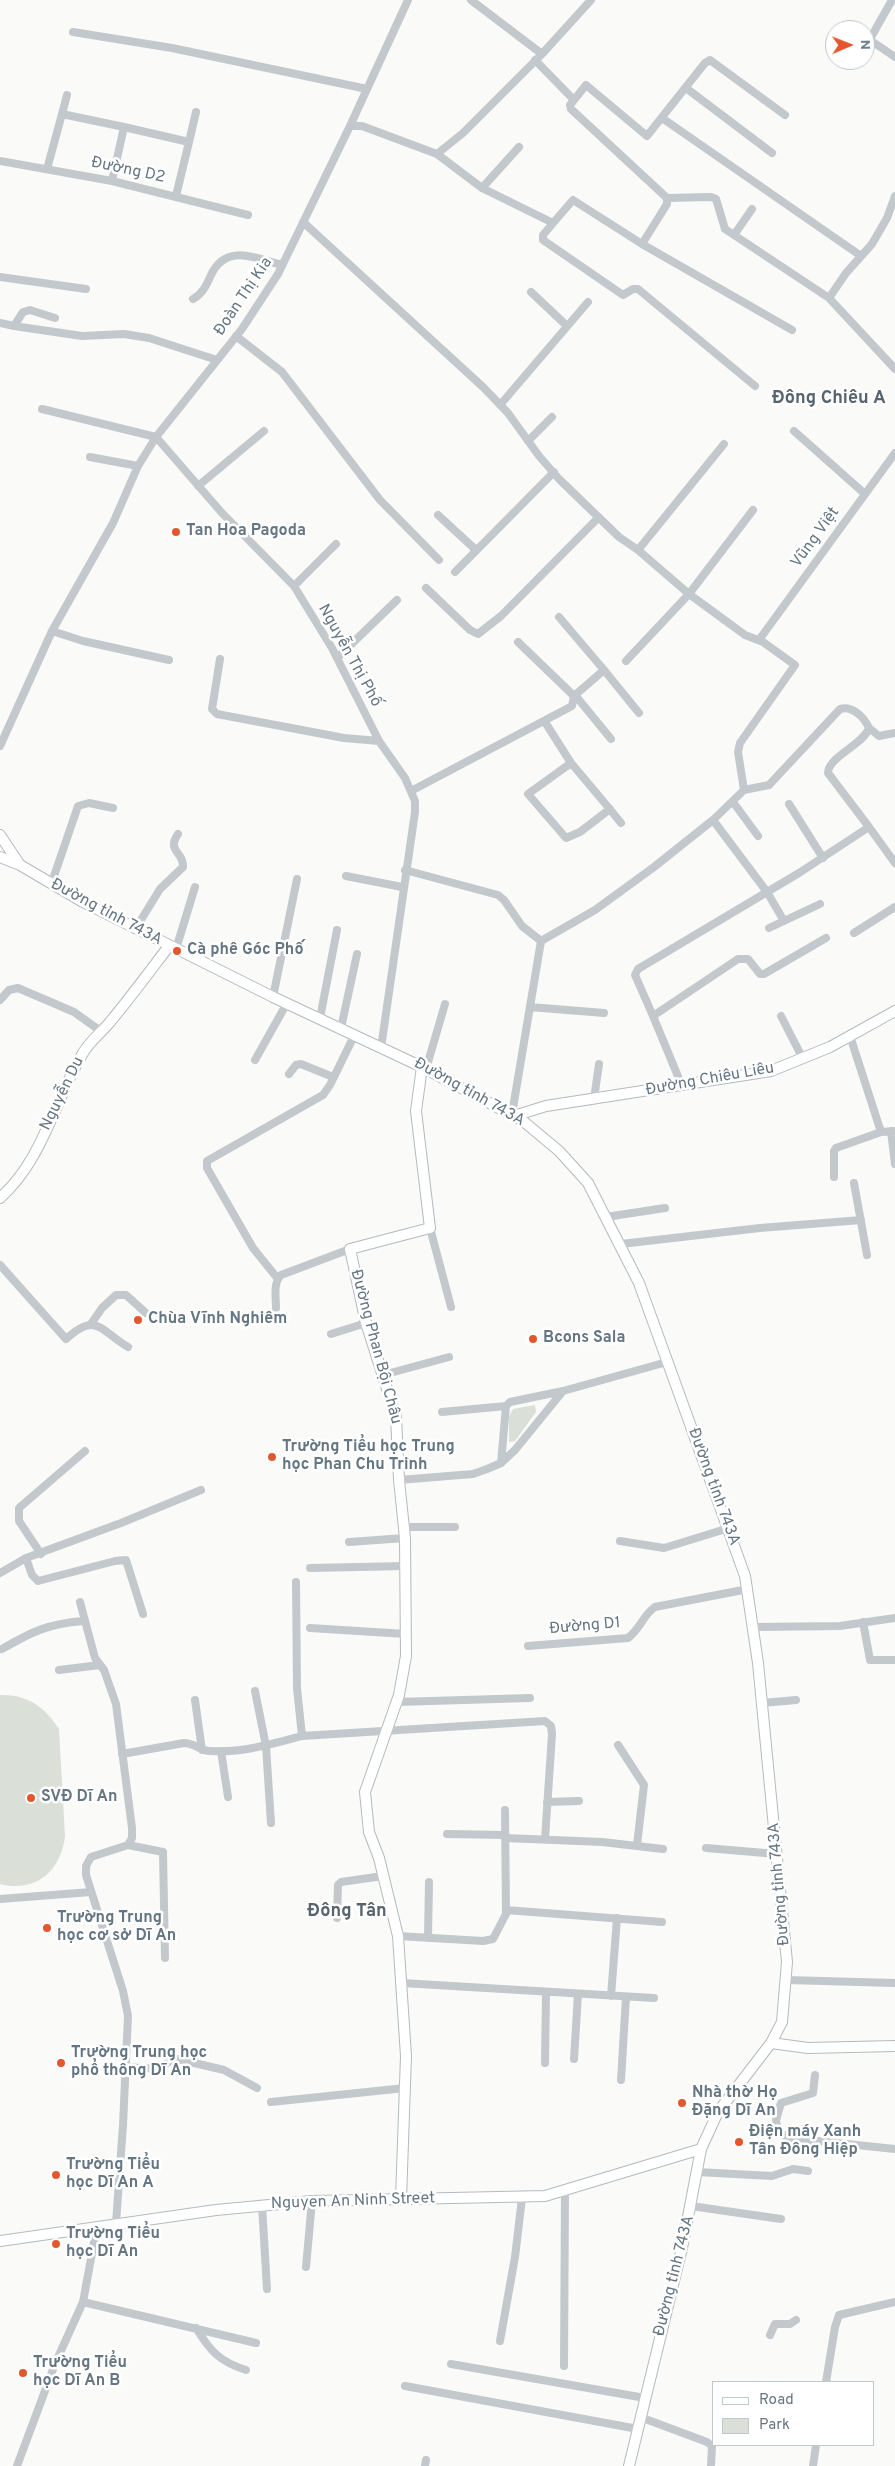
<!DOCTYPE html>
<meta charset="utf-8">
<style>
body{margin:0}
#map{position:relative;width:895px;height:2466px;overflow:hidden;background:#fafaf8;font-family:Overpass,sans-serif}
canvas{display:block}
.legend{position:absolute;left:712px;top:2381px;width:162px;height:65px;box-sizing:border-box;background:#fff;border:1px solid #c1c8cd;margin:0;padding:6px 9px;list-style:none;font-size:15px;color:#657683}
.legend li{display:flex;align-items:center;gap:10px;height:25px}
.legend b{width:25px;border:1px solid #c1c8cd}
.north{position:absolute;left:825px;top:20px;width:50px;height:50px;box-sizing:border-box;background:#fff;border:1px solid #c1c8cd;border-radius:50%;rotate:89deg;font-size:14px;font-weight:700;line-height:20px;text-align:center;color:#657683}
.north::after{content:'';display:block;margin:auto;width:18px;height:22px;background:#e4572e;clip-path:polygon(50% 0,100% 100%,50% 72%,0 100%)}
</style>
<div id="map">
<canvas width="895" height="2466"></canvas>
<ul class="legend">
<li><b style="height:6px;background:#fff"></b>Road</li>
<li><b style="height:14px;background:#dadfd7"></b>Park</li>
</ul>
<div class="north">N</div>
</div>
<script>
const context = document.querySelector('canvas').getContext('2d');
context.lineJoin = 'round';
function paint(path, color) {
  context.fillStyle = color;
  context.fill(path, 'evenodd');
}
function stroke(path, color, width, dash) {
  context.strokeStyle = color;
  context.lineWidth = width;
  context.lineCap = dash ? 'butt' : 'round';
  context.setLineDash(dash || []);
  context.stroke(path);
}
function drawText(font, color, halo, rows, align = 'center') {
  context.font = font + ' Overpass,sans-serif';
  context.lineWidth = 5;
  context.setLineDash([]);
  context.textBaseline = 'middle';
  context.strokeStyle = halo;
  context.fillStyle = color;
  for (const [text, x, y, turn = 0] of rows) {
    context.save();
    context.translate(x, y);
    context.rotate((+turn || 0) * Math.PI / 180);
    context.textAlign = isNaN(turn) ? turn : align;
    if (halo) context.strokeText(text, 0, 0);
    context.fillText(text, 0, 0);
    context.restore();
  }
}
paint(new Path2D(`
 M535 1405 536 1412 515 1441 509 1442V1417L513 1409Z
 M0 1695C27 1694 45 1707 59 1729L65 1836C61 1871 36 1893 0 1884Z`), '#dadfd7');
const secondary = new Path2D(`
 M0 835 20 865 83 902 273 997 422 1067 523 1121 559 1151 588 1183 639 1283 745 1576 758 1663 787 1962 782 2022 771 2043 718 2112 701 2149 682 2248 629 2466
 M0 857 20 865
 M514 1116 546 1106 771 1071 830 1047 895 1011
 M0 1198C43 1160 54 1101 83 1053 89 1042 102 1032 110 1022 131 997 150 971 169 946
 M771 2043 808 2048 895 2046
 M401 2199 406 2056 398 1936 379 1858 369 1832 365 1792 399 1695 406 1656 405 1538 399 1480 396 1417 366 1323 350 1249 430 1228 416 1111 422 1067
 M0 2241 216 2210 312 2201 545 2196 701 2149`);
stroke(secondary, '#b3babf', 12);
stroke(new Path2D(`
 M471 0 542 54
 M73 32 172 48 367 89
 M870 40 895 57
 M865 48 892 0
 M535 60 574 100
 M686 88 772 153
 M62 114 67 95
 M662 118 861 256
 M350 126 408 0
 M124 127 189 142 176 196
 M189 142 196 112
 M437 154 482 188 553 223 543 235V240L623 295 633 289H638L755 386
 M0 161 112 181 248 215
 M47 169 62 114 124 127 112 181
 M482 188 519 147
 M667 198 711 197 716 199 725 229 829 298 846 273 872 244 887 218 895 196
 M303 222 483 387 508 413 539 456 559 479 619 537 638 550 689 594 745 635 763 642 795 665 740 743 738 752 744 790
 M553 223 573 200 642 244 792 330
 M734 235 752 209
 M642 244 667 204V198L571 109 570 105 586 85 647 136 705 63 710 60 785 115
 M0 277 86 289
 M531 292 567 326
 M829 298 895 369
 M193 299C203 293 206 286 211 275 226 243 255 258 282 265
 M0 323 14 326 23 312 30 310 55 318
 M14 326 82 336 124 334 149 338 217 360
 M236 336 282 372 380 500 439 560
 M500 405 588 302
 M42 409 156 437 222 513 294 586 332 648 379 741 405 778 415 801V812L381 1048
 M794 431 865 494
 M528 441 552 417
 M90 457 138 466
 M198 486 264 431
 M438 515 476 550
 M638 550 724 444
 M455 572 554 472
 M294 586 336 544
 M426 588 470 630 478 634 501 616 598 518
 M559 617 604 670 574 696
 M52 631 83 641 169 660
 M759 640 895 453
 M337 658 397 600
 M220 659 212 709 217 714 344 738 379 741
 M626 661 689 594 753 510
 M604 670 639 713
 M575 695 611 739
 M545 722 571 763
 M869 728 879 736 895 733
 M0 746 52 631 113 523 138 466 156 437 242 329 278 274 350 126H362L437 154 463 133 542 54 591 0
 M411 791 572 706 574 696 518 642
 M733 802 758 836
 M789 804 823 858
 M610 809 580 832 566 838 528 794 571 763C588 783 605 803 621 823
 M713 820 767 892 784 921
 M405 870 498 895 504 900 522 926 541 941
 M346 876 402 887
 M51 885 78 806 89 803 113 808
 M136 928 160 889 183 867C184 851 166 852 178 834
 M769 928 820 904
 M854 933 895 907
 M176 949 195 887
 M273 997 297 879
 M0 1000 9 990 18 988 74 1012 102 1032
 M530 1007 604 1013
 M653 1016 635 975 638 969 799 873 869 827 895 863
 M781 1016 803 1059
 M320 1018 337 930
 M341 1028 357 954
 M850 1036 881 1132
 M255 1060 287 1003
 M426 1069 445 1004
 M289 1074 296 1065 301 1064 333 1077
 M682 1086 653 1016 738 959H748L760 974H764L826 938
 M594 1099 599 1064
 M512 1114 541 941 595 910 654 867 713 820 744 790 769 785 840 709C852 705 864 717 869 728 864 744 828 757 828 773L869 827
 M891 1131 895 1164
 M834 1177V1151L836 1148 881 1132 895 1131
 M854 1183 867 1255
 M606 1217 665 1208
 M430 1228 451 1307
 M621 1244 760 1228 861 1220
 M0 1265 66 1339C97 1311 100 1331 128 1347
 M278 1279 253 1248 207 1168V1161L323 1095 330 1085 355 1034
 M276 1308C276 1297 273 1283 281 1275L350 1249
 M91 1324 102 1308 116 1295H126L146 1313
 M331 1334 366 1323
 M383 1375 449 1357
 M442 1412 506 1406
 M501 1463 506 1406 510 1402 563 1391
 M399 1480 473 1474 487 1469 501 1463 515 1450 563 1391 667 1362
 M403 1527H455
 M620 1541 664 1548 729 1528
 M349 1542 405 1538
 M41 1554 19 1521V1508L85 1451
 M26 1558 32 1575 38 1581 115 1561 126 1560 143 1614
 M310 1568 406 1566
 M0 1573 26 1558 121 1523 201 1490
 M296 1582 297 1688 302 1736
 M80 1602 95 1658 104 1670 116 1704 132 1828V1838L128 1845 91 1857 86 1866V1875L123 1991 128 2016 123 2125 116 2223
 M863 1622 870 1660H895
 M754 1627 840 1626 895 1618
 M310 1628 406 1634
 M528 1646 628 1638C641 1628 643 1615 655 1607L748 1589
 M2 1649C33 1631 48 1624 83 1621
 M59 1670 100 1665
 M255 1691 266 1746 271 1823
 M195 1700 202 1750
 M397 1702 530 1698
 M762 1703 796 1700
 M618 1745 644 1785 637 1845
 M221 1751 228 1797
 M122 1754 184 1743C195 1743 200 1751 210 1751 242 1753 272 1744 302 1736L545 1721 551 1726 552 1734 545 1839
 M547 1802 579 1801
 M447 1834 505 1835
 M505 1838 602 1842 663 1849
 M128 1845 163 1852 165 1958
 M706 1848 777 1854
 M0 1899 91 1892
 M506 1910 662 1922
 M337 1918 338 1885 341 1882 383 1876
 M398 1936 483 1941 493 1939 506 1914 505 1810
 M428 1938 429 1882
 M787 1980 895 1983
 M402 1983 654 1998
 M611 1996 617 1918
 M574 2059 578 1994
 M545 2063 546 1992
 M126 2067C143 2068 161 2072 173 2058L224 2070 257 2088
 M815 2075 813 2093 781 2103 776 2120 778 2132 789 2138 895 2149
 M621 2080 626 1997
 M271 2102 405 2088
 M697 2172 772 2176 793 2169 808 2171
 M262 2205 267 2289
 M691 2206 781 2219
 M306 2267 312 2201
 M83 2302 256 2343
 M196 2328C210 2351 220 2362 246 2370
 M770 2335 775 2324H790L796 2320
 M500 2341 515 2257 522 2198
 M451 2364 645 2398
 M564 2366 565 2190
 M826 2382 835 2327 839 2315 895 2302
 M405 2386 638 2429
 M640 2417 707 2442 712 2446 711 2466
 M17 2466 55 2364 83 2302 97 2226
 M425 2466 426 2460
 M813 2466 816 2445`), '#c3c8cc', 8);
stroke(secondary, '#fff', 10);
for (const [x, y, r, color] of [
 [176,532,5,"#e4572e"],
 [177,951,5,"#e4572e"],
 [138,1320,5,"#e4572e"],
 [533,1339,5,"#e4572e"],
 [272,1457,5,"#e4572e"],
 [31,1798,5,"#e4572e"],
 [47,1928,5,"#e4572e"],
 [61,2063,5,"#e4572e"],
 [682,2103,5,"#e4572e"],
 [739,2142,5,"#e4572e"],
 [56,2175,5,"#e4572e"],
 [56,2244,5,"#e4572e"],
 [23,2373,5,"#e4572e"]
]) {
  const dot = new Path2D();
  dot.arc(x, y, r, 0, 2 * Math.PI);
  context.fillStyle = color;
  context.fill(dot);
  stroke(dot, '#fff', 2);
}
drawText('16px', '#657683', '#fff', [
 ["Đường D2",128,171,12],
 ["Đoàn Thị Kia",244,297,-56],
 ["Vũng Việt",816,538,-54],
 ["Nguyễn Thị Phố",349,656,61],
 ["Đường tỉnh 743A",106,913,28],
 ["Đường Chiêu Liêu",710,1080,-10],
 ["Đường tỉnh 743A",469,1093,29],
 ["Nguyễn Du",63,1094,-64],
 ["Đường Phan Bội Châu",375,1347,75],
 ["Đường tỉnh 743A",713,1487,70],
 ["Đường D1",585,1627,-5],
 ["Đường tỉnh 743A",780,1884,-95],
 ["Nguyen An Ninh Street",353,2202,-2],
 ["Đường tỉnh 743A",675,2276,-76]
]);
drawText('bold 16px', '#657683', '#fff', [
 ["Tan Hoa Pagoda",186,532],
 ["Cà phê Góc Phố",187,951],
 ["Chùa Vĩnh Nghiêm",148,1320],
 ["Bcons Sala",543,1339],
 ["Trường Tiểu học Trung",282,1448],
 ["học Phan Chu Trinh",282,1466],
 ["SVĐ Dĩ An",41,1798],
 ["Trường Trung",57,1919],
 ["học cơ sở Dĩ An",57,1937],
 ["Trường Trung học",71,2054],
 ["phổ thông Dĩ An",71,2072],
 ["Nhà thờ Họ",692,2094],
 ["Đặng Dĩ An",692,2112],
 ["Điện máy Xanh",749,2133],
 ["Tân Đông Hiệp",749,2151],
 ["Trường Tiểu",66,2166],
 ["học Dĩ An A",66,2184],
 ["Trường Tiểu",66,2235],
 ["học Dĩ An",66,2253],
 ["Trường Tiểu",33,2364],
 ["học Dĩ An B",33,2382]
], 'left');
drawText('bold 18px', '#57646e', '#fff', [
 ["Đông Chiêu A",829,399],
 ["Đông Tân",347,1912]
]);
</script>
